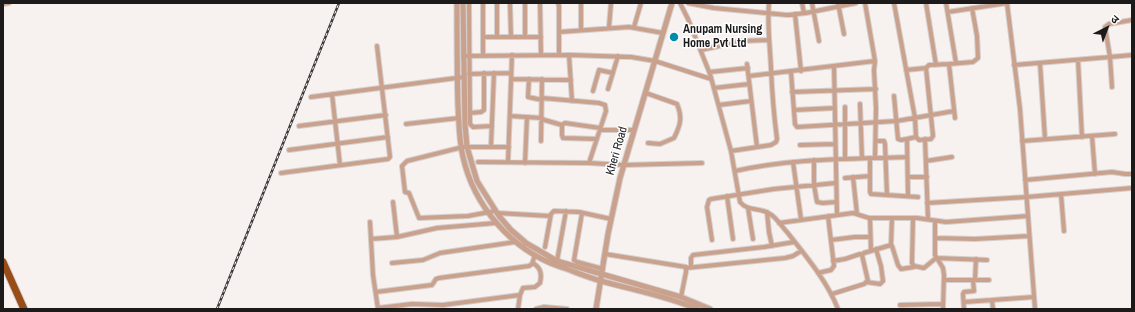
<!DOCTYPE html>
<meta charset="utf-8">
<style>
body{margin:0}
#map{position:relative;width:1135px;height:312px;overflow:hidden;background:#f7f2f0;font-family:"Archivo Narrow","Noto Sans Devanagari",sans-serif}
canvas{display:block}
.frame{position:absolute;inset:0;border:4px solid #1c1a1a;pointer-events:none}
.north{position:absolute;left:1087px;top:8px;width:40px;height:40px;-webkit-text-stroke:3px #fff;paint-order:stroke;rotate:42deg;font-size:11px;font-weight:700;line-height:16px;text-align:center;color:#1c1a1a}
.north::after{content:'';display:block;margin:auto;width:14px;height:18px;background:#1c1a1a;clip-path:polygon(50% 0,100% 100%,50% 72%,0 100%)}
</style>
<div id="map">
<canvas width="1135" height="312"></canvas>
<div class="frame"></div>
<div class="north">उ</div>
</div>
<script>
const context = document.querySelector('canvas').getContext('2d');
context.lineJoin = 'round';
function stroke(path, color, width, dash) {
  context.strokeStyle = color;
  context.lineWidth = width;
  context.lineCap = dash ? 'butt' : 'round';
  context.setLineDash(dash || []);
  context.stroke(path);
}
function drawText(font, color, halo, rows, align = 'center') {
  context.font = font + ' "Archivo Narrow",sans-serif';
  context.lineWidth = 3;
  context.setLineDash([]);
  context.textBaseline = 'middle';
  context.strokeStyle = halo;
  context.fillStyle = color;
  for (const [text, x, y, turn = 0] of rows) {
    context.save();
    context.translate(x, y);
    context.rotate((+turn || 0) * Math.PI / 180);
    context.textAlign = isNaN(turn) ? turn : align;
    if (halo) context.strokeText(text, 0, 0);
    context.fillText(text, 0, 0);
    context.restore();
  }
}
const minor = new Path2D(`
 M469 3 470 124 473 127 492 126
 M483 3V56
 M510 3 511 37
 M540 3 541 55
 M558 3 559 6V55
 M581 3V30
 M680 3 688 19 710 74 731 151 740 202C748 212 761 207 770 214 777 218 782 227 787 232 806 256 827 281 838 309
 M688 3 714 8 787 15 806 13 856 3
 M802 3 804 13
 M812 3 819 41
 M838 3 844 34
 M865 3 875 61
 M894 3 915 118 916 137 907 139 908 196
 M926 3 936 65
 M946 3 956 63
 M1007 3 1020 109 1035 309
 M3 4 9 3
 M948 12 1007 3
 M795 14 801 71
 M609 27 611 3
 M634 27 641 3
 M559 32 629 27 663 33
 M483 37H541
 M497 37V3
 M525 37V3
 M701 50 742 41 768 40
 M569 55 572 101
 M463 56 571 55 631 57 655 61 711 79
 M1078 60 1082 137
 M1040 63 1045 139
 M747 64 757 147
 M1014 65 1110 57 1105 27 1109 24 1132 20
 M834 66 837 215
 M906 70 926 68
 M710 72 748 68
 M791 72 795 124 797 127 897 121 954 111
 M469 74 511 73
 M749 76 875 61 874 70 876 108 875 158
 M511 79 571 80
 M529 79 528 97 542 100
 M1112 87 1110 57 1132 55
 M714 88 749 84
 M608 89 618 56
 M593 91 599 70 613 73
 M792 92 876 89
 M646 93 677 104C683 118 680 126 674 138L660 144 648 143
 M332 94 340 165
 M894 96 898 139 901 140 907 139
 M311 97 464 77
 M542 98 599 103 605 105 606 111 589 163
 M860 104 862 158
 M719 105 751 101
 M794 110 835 108
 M470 113 481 112 484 110V73
 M510 116 542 118
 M955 118 949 64 973 62 978 58 977 36 972 8
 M541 119 562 125
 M406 124 459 118
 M299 126 386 115
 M600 130H634
 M1092 136 1095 174
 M916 137 919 140 931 139 933 136 926 68 929 65 949 64
 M597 139 563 138 562 135V125L565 123 600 128
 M925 139 928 219
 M541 141 542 79
 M876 141H884L885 144 887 195
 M1022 141 1115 134
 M800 145 835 144
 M491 146 494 73
 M289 150 388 137
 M731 151 771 145 776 142 777 139C774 116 772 92 771 68 770 46 767 25 769 3
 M870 158V192L871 194 918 197
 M845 159V107
 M814 160V185L817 202 823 203 836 202
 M926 161 952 157
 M478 162 589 163 624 165 702 163
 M508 162 512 55
 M793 162 801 219
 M525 163 527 117
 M735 171C791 158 850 159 907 157
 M281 173 388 159 390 157 377 46
 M853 177 857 214
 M908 177H927
 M845 178 870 176
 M1025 180 1112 172 1125 174H1132
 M1061 194 1064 231
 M727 196 733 239
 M393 202 397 237
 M927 203 1027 197 1132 188
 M748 208 753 239
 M495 211 468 216 419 218 409 193 405 192 402 166 407 161 463 147H509
 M767 212 769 232 772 246
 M497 213 550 216
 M582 213 574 260 577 262 603 269
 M870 218 871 251
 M913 218 912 263 914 266 924 268 936 258 987 260
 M935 221V255L943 268 944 275 943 309
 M370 222 373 275 378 309
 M779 223 853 213 869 218H917L946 222 1028 216
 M935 238 975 239 1029 236
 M371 239 397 237 437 228 496 223
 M712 240 707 207 709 200 711 199 774 189 836 183
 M831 240 855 237H870
 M892 246 898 265 901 269 914 267 913 265
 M545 247 551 214 554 211 579 212 611 219
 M605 254 686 267V272L681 297
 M557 261 566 211
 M833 261 845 259 860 254
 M392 263 423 260 440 253 515 242
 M691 267V258L693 255 764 247 794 242
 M686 268 785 258 793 256 801 251
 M818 273 831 270 834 266 828 216
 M944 280H989
 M975 280 976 259
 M866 282 880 284 883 281 881 266 876 249
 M376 292 432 285 436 279 439 278 529 266 532 264 535 255
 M832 294 864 284 868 281 862 255 864 253 891 245 892 218
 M992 300 993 309
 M964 302 1034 297
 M900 305 943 304
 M378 308 412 304 443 305 520 295
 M518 309 520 295 523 288 535 287 540 283C542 274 541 268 533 263
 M536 309 544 307 567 309
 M964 309 963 294 964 292 974 291 973 280`);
const tertiary = new Path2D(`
 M457 3C457 37 457 72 458 106 459 123 459 140 463 157 474 206 511 249 558 266 573 271 587 277 601 281 633 290 667 296 697 309
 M463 3 465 125 467 147 477 181 499 216 511 230 526 243 557 261 681 297 710 309
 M596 309 608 234 620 178 672 3`);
const trunk = new Path2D(`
 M3 262 24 309`);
stroke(minor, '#d4cfce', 6);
stroke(tertiary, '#d4cfce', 7);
stroke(trunk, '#d4cfce', 9);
stroke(minor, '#c9a18c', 4);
stroke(tertiary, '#c9a18c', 5);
stroke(trunk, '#984c18', 7);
const rail = new Path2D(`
 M217 309 339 3`);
stroke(rail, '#3c3939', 2.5);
stroke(rail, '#fff', 1, [3]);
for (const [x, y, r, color] of [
 [674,37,5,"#028cab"]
]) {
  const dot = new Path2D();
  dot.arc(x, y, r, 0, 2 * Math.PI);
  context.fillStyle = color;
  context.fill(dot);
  stroke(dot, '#fff', 1.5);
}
drawText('bold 12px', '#1c1a1a', '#fff', [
 ["Anupam Nursing",683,30],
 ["Home Pvt Ltd",683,44]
], 'left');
drawText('12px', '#1c1a1a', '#fff', [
 ["Kheri Road",617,151,-74]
]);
</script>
